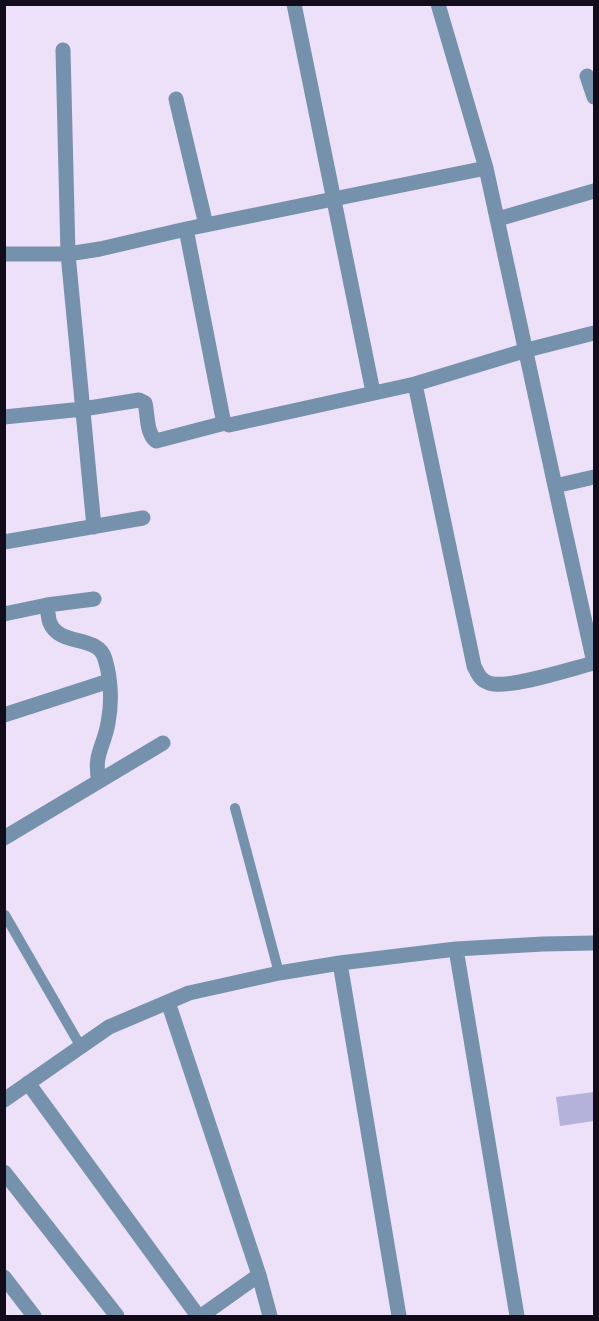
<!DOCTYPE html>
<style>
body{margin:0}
#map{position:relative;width:599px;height:1321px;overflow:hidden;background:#ede0f9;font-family:Poppins,sans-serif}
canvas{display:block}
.frame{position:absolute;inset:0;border:6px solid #120b19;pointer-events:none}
</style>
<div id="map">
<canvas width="599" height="1321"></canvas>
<div class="frame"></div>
</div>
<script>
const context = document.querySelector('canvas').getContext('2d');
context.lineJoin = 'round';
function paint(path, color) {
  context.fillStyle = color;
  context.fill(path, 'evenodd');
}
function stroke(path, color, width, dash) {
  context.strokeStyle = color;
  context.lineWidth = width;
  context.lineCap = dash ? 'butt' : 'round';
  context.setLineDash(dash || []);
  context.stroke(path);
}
paint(new Path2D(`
 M594 1092V1121L560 1126 556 1097Z`), '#b4b1db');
stroke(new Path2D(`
 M235 808 279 973
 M5 915 81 1047`), '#7691ac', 10);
stroke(new Path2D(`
 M294 4 373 392
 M438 4 486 168
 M63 50 68 254 94 527
 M587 76 594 97
 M176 99 206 225
 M498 219 594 191
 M186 229 223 419 225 423 229 425 415 384 527 350 594 333
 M4 254H68L100 249 186 229 486 168 555 486
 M415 384 474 666C478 674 480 680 489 683 507 690 573 668 594 663L555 486 594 477
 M4 417 83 409 139 400 145 403C148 415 146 433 156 441L225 423
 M4 542 143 518
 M47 605C48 611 48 618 50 623 60 647 98 634 105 659 111 679 112 703 108 723 104 747 93 755 99 781
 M4 614 47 605 94 599
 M4 715 109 681
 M4 838 163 743
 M456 949 517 1316
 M340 963 399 1316
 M168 1002 259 1275 270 1316
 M28 1083 198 1316
 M4 1100 109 1027 189 993 279 973 340 963 456 949 543 944 594 943
 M4 1172 117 1316
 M4 1277 34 1316
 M201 1316 259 1275`), '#7691ac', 15);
</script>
